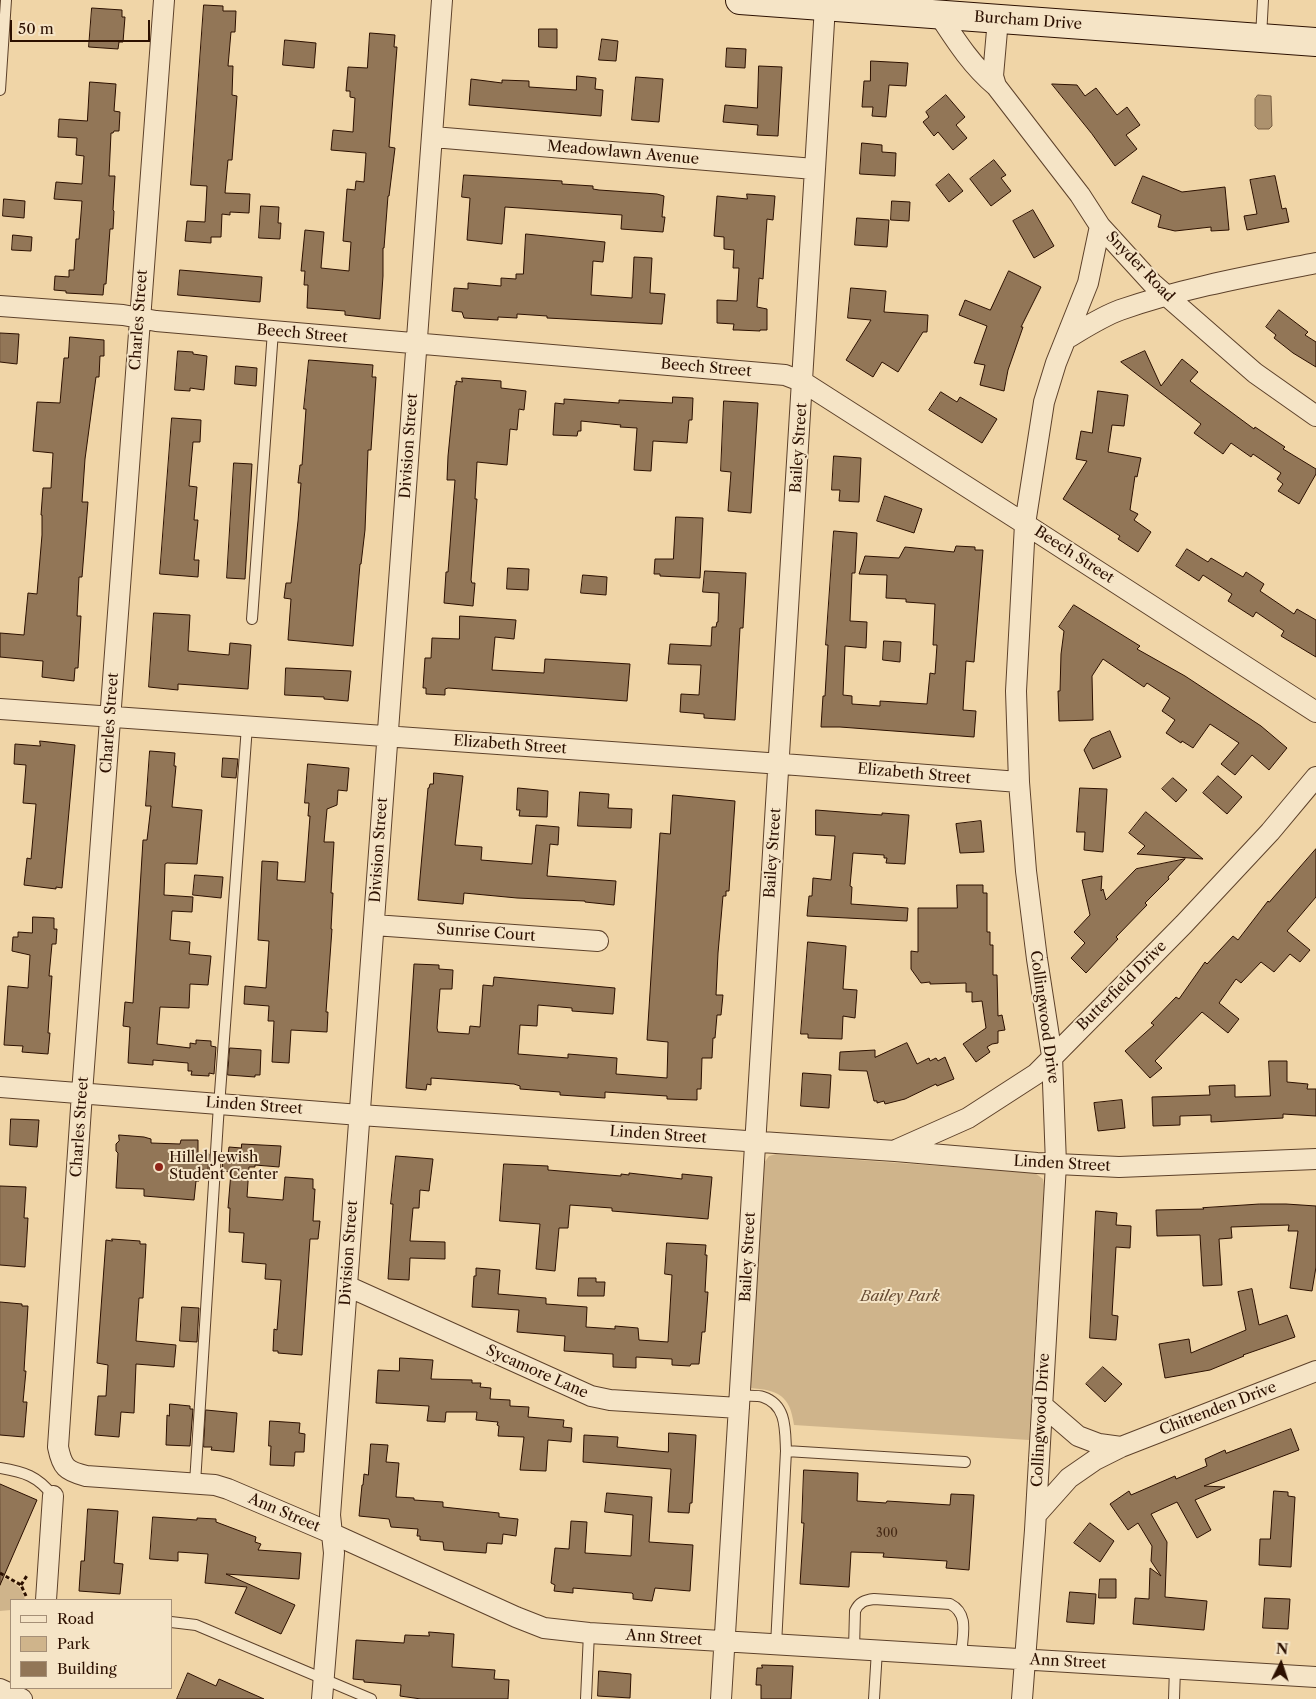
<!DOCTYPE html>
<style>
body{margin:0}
#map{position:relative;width:1316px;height:1699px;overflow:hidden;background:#f0d5a7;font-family:"Libre Caslon Text",serif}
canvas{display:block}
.legend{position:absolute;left:10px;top:1599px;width:162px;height:90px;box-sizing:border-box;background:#f5e4c6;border:1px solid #a58f77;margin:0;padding:6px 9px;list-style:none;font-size:15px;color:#2c1000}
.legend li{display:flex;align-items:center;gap:10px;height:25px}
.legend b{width:25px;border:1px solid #a58f77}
.north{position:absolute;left:1256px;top:1639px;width:50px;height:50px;-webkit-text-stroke:4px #f5e4c6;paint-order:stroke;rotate:4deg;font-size:14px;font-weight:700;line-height:20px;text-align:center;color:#2c1000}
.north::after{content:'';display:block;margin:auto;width:18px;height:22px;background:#2c1000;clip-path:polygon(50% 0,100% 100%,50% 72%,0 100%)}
.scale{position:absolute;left:10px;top:20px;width:140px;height:22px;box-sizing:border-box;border:2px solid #2c1000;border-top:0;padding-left:6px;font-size:15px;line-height:18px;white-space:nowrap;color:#2c1000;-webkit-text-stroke:4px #f5e4c6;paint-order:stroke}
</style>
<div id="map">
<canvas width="1316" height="1699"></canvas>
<ul class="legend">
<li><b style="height:6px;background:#f5e4c6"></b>Road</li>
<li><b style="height:14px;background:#cfb48b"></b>Park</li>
<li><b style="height:14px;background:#927657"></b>Building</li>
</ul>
<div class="north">N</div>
<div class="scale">50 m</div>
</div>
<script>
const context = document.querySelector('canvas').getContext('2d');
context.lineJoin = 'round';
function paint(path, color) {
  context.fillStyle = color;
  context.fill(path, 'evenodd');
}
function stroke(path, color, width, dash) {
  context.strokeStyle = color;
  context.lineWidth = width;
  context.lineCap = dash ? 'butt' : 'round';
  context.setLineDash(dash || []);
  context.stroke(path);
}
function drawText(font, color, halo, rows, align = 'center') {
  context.font = font + ' "Libre Caslon Text",serif';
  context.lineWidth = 4;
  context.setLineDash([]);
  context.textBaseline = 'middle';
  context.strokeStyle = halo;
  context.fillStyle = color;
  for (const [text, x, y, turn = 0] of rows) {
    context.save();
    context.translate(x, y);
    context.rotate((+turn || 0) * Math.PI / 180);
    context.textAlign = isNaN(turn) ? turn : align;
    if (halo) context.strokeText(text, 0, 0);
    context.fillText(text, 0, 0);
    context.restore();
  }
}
paint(new Path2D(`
 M776 1154 1035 1173 1043 1179 1044 1185 1029 1440 794 1425C790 1395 778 1390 750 1388L764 1163 769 1156Z
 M0 1576C13 1582 22 1585 25 1600H11V1610L0 1611Z`), '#cfb48b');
const water = new Path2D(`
 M1258 95 1271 96 1272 126 1269 129H1258L1255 126V99Z`);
paint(water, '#ad926e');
stroke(water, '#795e42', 1);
const building = new Path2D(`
 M204 5 223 6V11H236L235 32H231L228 66H233L232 95 237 96 232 160H228L225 193 250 194 249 213 230 212V215L222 214 221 237H211V243L185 241 187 221 205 222 207 186 191 185Z
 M92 8 122 10V17H125L123 42H119L118 49 89 47Z
 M539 29H557V48L539 47Z
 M370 33 395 35 394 47H397L389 147 395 148 389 196H388L384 248H383V276L380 319 345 315V311L307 308 308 285H304L305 271H301L305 230 324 232 321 268 349 271 351 242 343 241 347 189 355 190 356 181 364 182 366 153 331 150 333 130 353 132 355 98 350 97V91H346L348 67 367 68Z
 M602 39 618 41 616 61 599 60Z
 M285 40 316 43 314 68 283 65Z
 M727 48 746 49 745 68 726 67Z
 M871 61 908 63 906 86 889 85 886 117 872 116 873 107H862L864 81H870Z
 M759 66 782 67 778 136 757 135 758 125 723 122 725 105 757 108Z
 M577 76 596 78 595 89 603 90 601 116 469 105 471 79 502 83V80L529 81V87L576 90Z
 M636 77 663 79 659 122 632 120Z
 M90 82 116 84 114 111 120 112 119 131H114L113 133H111L109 176H115L113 210 114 211 113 229H110L106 284H104L103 295 66 293V291L54 290 55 276 69 277V270H74L76 239H79L82 201 54 199 56 182 82 184 84 156 76 155 77 138 58 137 59 119 87 121Z
 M1052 84 1077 85 1085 96 1096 88 1117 115 1127 107 1140 125 1126 135 1137 149 1115 166 1092 134Z
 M946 95 965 117 956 125 967 138 953 150 938 132 934 136 923 122 929 117 926 112Z
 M862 143 882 145V152L896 153 895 176 860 174Z
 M994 160 1006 175 1001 178 1011 191 991 206 970 179Z
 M949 174 963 191 949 202 936 185Z
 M464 175 562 181V184L593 186V189L599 190 657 194 664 196 662 217H665L663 232 621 229 622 215 505 207 502 244 467 240 470 198 462 197Z
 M1143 176 1182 192 1225 187 1229 230 1211 231V227L1175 231 1158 227 1161 215 1132 203Z
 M1275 176 1282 209 1286 208 1289 222 1247 230 1244 216 1257 214 1250 180Z
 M747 194 775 196 773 220 767 219 763 279 759 278 757 307 767 309V330H760V331L738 330H733L734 324 717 323V300L737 301 739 268H733L734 250 724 249V237L714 236 717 196 747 199Z
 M4 199 25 201 24 218 3 216Z
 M892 201 910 202 909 221 891 220Z
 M261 206 279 207 278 223H281L280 239 259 238Z
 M1033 210 1054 246 1034 258 1013 221Z
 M857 218 889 220 887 247 855 245Z
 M526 234 605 242 603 262 593 261 591 295 632 298 634 257 652 258 650 293 665 294 662 324 547 318V316L517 314V318L498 317V320L464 318 462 312 452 311 454 288 468 289V283L501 286V278L516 279V274H523Z
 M13 235 32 237 31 251 12 250Z
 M180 270 262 277 260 302 178 295Z
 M1009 271 1041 287 1021 327H1023L1008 370 1004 391 980 385 985 365 974 363 987 326 959 315 965 300 990 310Z
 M851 288 886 291 884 312 928 315 927 332H923L898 372 882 362 873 377 846 360 871 320 848 318Z
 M1279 310 1308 332 1305 335 1316 342V367L1293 353 1274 338 1276 335 1266 327Z
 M0 333 19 334 17 364 0 362Z
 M70 337 104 340V356H100L99 377H96L85 459 82 502H88L82 577H79L77 616H81L78 668H75L74 681 42 677 43 661 0 657V633L24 635 28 593 37 594 42 535V515H41L43 488H51L53 453 33 451 37 402 60 403 64 358H68Z
 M178 351 193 352V354L207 356 204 390 190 388V391L175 390Z
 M1145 351 1161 386 1182 359 1198 372 1190 381 1204 392 1254 429 1255 427 1285 447 1283 449 1316 469V474L1299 504 1278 491 1283 484 1277 479 1281 473 1253 454 1251 457 1231 443 1223 454 1194 433 1201 424 1121 362Z
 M309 360 373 365 372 377H376L371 450H368L365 530 361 564H360L353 646 288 640 291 599 284 598 286 583H291L298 521 301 483H298L300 465H302L306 409H304Z
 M236 366 257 368 256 386 235 384Z
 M462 378 501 381V388L526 391 524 410 519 409 517 430 510 429 507 465 477 462 475 499H477L471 580 472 583H475L473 606 444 603 446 572H448L455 480H447L448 456 455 385H456V381L462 382Z
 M1098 391 1128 395 1124 426 1112 425 1108 452 1141 458 1137 477 1135 476 1130 510 1138 514 1134 520 1151 532 1138 552 1118 539 1120 536 1063 499 1087 461 1076 459 1081 431 1092 433Z
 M941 392 957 402 960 397 997 419 982 443 929 410Z
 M673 397 693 398 692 420H689L687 443 653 441 651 471 634 470 637 428 620 427 621 425 581 421V431H578L577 436 553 435 555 403 564 404V399L619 403V400L672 403Z
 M724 401 758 403 751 513 728 511 731 472 721 471Z
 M172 418 201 420 200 442H193L189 486 197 487 194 520H198L194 560H199L198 577 160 574Z
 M834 456 861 458 859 502 839 501 840 490H832Z
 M234 463 252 464 245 579 227 578Z
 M885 496 922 509 914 533 877 521Z
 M676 517 703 518 700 578 660 576V574H654L655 559H673Z
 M834 531 857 533 855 573H852L850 621 867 622 866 648 845 646 843 695 852 696V704L880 706V701L927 704 930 673 935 674 937 645H933L935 604 906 602V599L886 598 887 575 859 574 865 556 899 558 905 547 954 552 956 546 975 547V550H983L974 662 966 661 963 710 976 711 974 737 840 727H821L823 696H825L828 645H826Z
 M1187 549 1208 562 1211 558 1243 577 1246 572 1264 584 1260 591 1294 614 1297 609 1316 620V657L1281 636 1284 631 1256 612 1253 617 1228 601 1232 594 1203 575 1199 581 1176 566Z
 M508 568 529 569 528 590 507 589Z
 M705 571 746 573 743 628H740L735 720 704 718V714L680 712 681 694 699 695 701 665 668 664 670 644 711 646 712 627H716L717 622H718L719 593 703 592Z
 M583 575 607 577 606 595 581 593Z
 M1074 605 1140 646 1137 649 1185 676 1261 726 1287 748 1269 770 1252 755 1235 775 1221 764 1239 743 1210 724 1193 748 1182 741 1181 743 1166 733 1175 720 1162 711 1170 698 1147 683 1144 687 1103 659 1092 676 1093 720 1059 721 1058 691H1060L1061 654 1064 631 1059 627Z
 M154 613 190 615 188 651 229 655 230 643 251 645 248 689 178 684V690L149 687Z
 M460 616 516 620 514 639 495 637 492 670 544 673 545 659 630 664 627 701 448 688 445 689V695L426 694V688H423L425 658H431L432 638 459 639Z
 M884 641 901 642 900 662 883 660Z
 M286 668 351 671 348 701 324 699V697L285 695Z
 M1110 731 1121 757 1093 769 1084 750 1091 739Z
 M40 741 75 745 62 888 56 887V889L24 885 27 858 31 859 36 804 23 803 26 765 14 764 15 744 40 746Z
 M150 751 175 753 174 766H176L172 807 202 810 197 864 167 863 165 864 164 895 193 897 192 912 172 911 170 940 190 942 189 954 211 956 208 985 190 984 189 1008 160 1007 157 1044 190 1048V1043L196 1044V1040L211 1041V1046L216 1047 214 1074 209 1073V1076L191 1075 192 1071H188V1063L153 1060V1065L128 1063 130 1027 123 1026 125 1002 133 1003 143 840H147L151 806H146Z
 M223 758 238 759 236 778 222 777Z
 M308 764 349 768 347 791 338 790 337 805 327 809 324 842H334L331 893H333L331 929H332L326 1012H328L327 1032 291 1030 289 1063 272 1062 274 1021H268L269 1006 244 1004 245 986 266 988 269 941 258 940 262 861 278 862 277 880 305 882 310 816H308L309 803H305Z
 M434 773 463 776 455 845 482 847 481 860 532 864 536 825 559 827 558 845 550 844 547 876 616 881 614 905 585 902V901L517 898 464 893 463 904 418 900 428 788H429L430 784H433Z
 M1218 776 1242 797 1227 814 1203 793Z
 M1173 778 1187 790 1176 802 1162 789Z
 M518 788 548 791 547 817 519 816 520 810H517Z
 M1080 788 1107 789 1103 852 1084 850 1085 832H1077Z
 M580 792 609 794 608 808 632 809 631 828 578 826Z
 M673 795 735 801 729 891H726V896H723L718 953 716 995H723L721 1015H717L715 1038H713L712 1058H702L701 1089H697V1100L667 1099V1096L605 1092V1098L560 1095V1092L520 1089V1086L514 1084 431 1078V1085L427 1084 426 1090 406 1088 414 964 439 965V969L453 970 452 989H440L437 1028 438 1032 469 1034 470 1026 480 1027 483 985 493 986 494 977 615 988 613 1014 572 1011V1008L538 1005 537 1026 520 1025 518 1054 568 1058V1054L617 1058 616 1074 667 1078 668 1042 647 1040 660 833 670 834Z
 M816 810 867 814 882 815V813L909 815 905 864 886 863 887 858H884V855L853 853 850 886 852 887 851 904 908 908 907 921 807 916 809 896H812L813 878 831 880 835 836 816 835Z
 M1146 812 1203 859 1137 854 1145 846 1129 833Z
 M981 821 984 852 960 853 956 824Z
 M1316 849V897L1287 931 1310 950 1300 962 1290 954 1274 972 1261 962 1241 983 1236 979 1219 1003 1239 1019 1228 1033 1202 1012 1155 1061 1162 1068 1150 1078 1125 1051 1154 1025 1151 1023 1176 997 1179 999 1205 962 1207 964 1233 936 1238 940 1268 901 1269 902Z
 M1185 859 1168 877 1169 879 1145 903 1147 905 1116 937 1118 939 1086 973 1071 958 1085 943 1074 932 1090 915 1082 880 1102 876 1101 891 1103 889 1106 900 1136 869Z
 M195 875 223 877 221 898 193 895Z
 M957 885H983V893H987V932H990V945H993V975H997L998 1016 1002 1015 1005 1030 998 1031V1043L992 1044 987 1047 990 1052 976 1062 963 1044 986 1028 982 1001 972 1002V992H966V983L930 984V982L921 983 911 969V951L918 952V908H957Z
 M33 917 54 918V929H57L56 944H52L49 976H52L48 1033H50L48 1054 22 1052 23 1046 4 1045 8 986 28 988 30 955 12 951 13 937H18V932L32 933Z
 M808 942 846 946 843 989 857 990 855 1018 843 1016 842 1039 808 1038V1034H801Z
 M907 1043 917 1064 929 1058 930 1061 936 1058 938 1061 945 1057 954 1079 937 1086 936 1084 905 1099 885 1104 884 1101 877 1103V1101H874L867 1071 839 1070 840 1052 875 1050V1057Z
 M230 1048 261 1050 260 1075H255V1077L228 1075Z
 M1269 1061H1287V1082L1308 1084 1307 1089H1316V1116L1283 1114V1118L1211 1122V1115L1180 1116V1125L1153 1126 1152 1097 1210 1095 1209 1086 1235 1085V1097L1270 1096Z
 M803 1073 831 1075 829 1108 801 1106Z
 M1122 1100 1125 1128 1098 1131 1094 1103Z
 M11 1119 39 1120 37 1147 10 1145Z
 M119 1135 144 1137 151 1139V1143L180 1144 181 1140H198V1153L209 1154 208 1170 200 1169 199 1181H196L194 1200 144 1196V1189L116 1188 118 1153 116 1151V1144L119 1141Z
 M242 1144 281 1146 279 1167 255 1165V1167H249L247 1197 283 1200 285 1177 313 1179V1189H315L313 1221H320L318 1239H310L302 1355 278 1353V1351H273L274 1329 277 1330 281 1280 265 1279 266 1264 242 1262 244 1233 229 1232 230 1208H228L231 1172 222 1171 223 1155H228L229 1147 241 1148Z
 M396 1156 433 1159 429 1191 420 1190 419 1208H413L410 1241 445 1242V1259L410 1258 409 1280 388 1279 393 1204H391Z
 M504 1164 548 1166V1170L621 1176V1174L629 1175V1173L682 1179V1174L712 1177 708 1219 612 1211V1208L570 1205 568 1228H559L555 1271 536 1269 540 1224 500 1221Z
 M0 1186 26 1187 24 1218H28L25 1267 0 1265Z
 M1260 1204H1286L1316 1206V1267L1312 1291 1290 1288 1298 1231H1288L1289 1225 1231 1227 1232 1238 1219 1239 1222 1285 1203 1286 1200 1235 1157 1236 1156 1210 1204 1209 1203 1208Z
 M1096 1211 1117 1213 1116 1225 1131 1226 1130 1248 1116 1247 1112 1315 1118 1316 1116 1340 1090 1338Z
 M112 1239 140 1241V1244H146L143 1298H139L136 1341 176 1345 174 1367 136 1364 134 1413 121 1412 119 1437 95 1435 98 1396H106L108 1365 97 1363 106 1240 112 1241Z
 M667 1243 706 1245 705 1255H707L705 1292H708L705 1332H702L699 1364H691L690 1366 672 1365V1359L636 1357V1368L613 1367V1354L564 1351 565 1336 517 1332 519 1310 472 1307 474 1276H476V1268L500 1270 498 1294 546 1298V1304L587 1307 586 1327 615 1329V1326L638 1328 639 1340 668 1342 672 1275 665 1274Z
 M579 1278H596V1282H605L604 1296H578Z
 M1252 1289 1259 1325 1287 1315 1295 1337 1243 1355 1244 1356 1210 1370 1165 1378 1159 1344 1189 1339 1191 1353 1246 1330 1238 1292Z
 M0 1302 22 1304V1306H28L24 1371H26L23 1402H27L24 1437 0 1435Z
 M182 1307 199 1308 197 1342 180 1341Z
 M400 1358 433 1360 431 1379 472 1380V1383H481L480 1387 491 1388 490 1399 510 1400V1406L529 1407 528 1417 564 1420 563 1427 572 1428 571 1442 548 1440 546 1471 520 1470 524 1437 498 1436 499 1426 497 1425 498 1422 476 1420 477 1412H446L445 1422 427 1421 429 1406 376 1403 378 1370 399 1371Z
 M1103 1367 1122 1384 1105 1402 1086 1384Z
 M170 1404 190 1406V1409H193L190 1446 166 1445 167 1415 169 1416Z
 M206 1410 237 1413 234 1452 211 1450 212 1447H204Z
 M270 1421 300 1423 299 1433 305 1434 304 1452H295L294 1466 270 1465 271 1446H269Z
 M1291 1429 1299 1450 1204 1486 1225 1487 1195 1500 1211 1530 1197 1538 1177 1502 1151 1514 1167 1542 1165 1597 1207 1601 1204 1630 1133 1624 1135 1598 1149 1599 1150 1568 1161 1576 1151 1561 1152 1546 1138 1523 1128 1530 1110 1504 1129 1491 1131 1495 1175 1476 1176 1479 1207 1466 1205 1459 1225 1450 1226 1453Z
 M669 1433 696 1435 692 1503H690L689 1513 668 1512 671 1469 583 1462 584 1435 618 1437 617 1447 668 1452Z
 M371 1444 388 1445 386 1462 399 1463 396 1497 414 1498V1500L443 1502V1507L499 1513V1517L518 1519 516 1536 503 1534 502 1544 487 1543 486 1553 444 1550 443 1542 420 1540V1536H417L418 1529 391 1527 389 1519 359 1516 362 1485H363L364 1474 368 1475Z
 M804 1470 858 1473 857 1501 886 1503 887 1501 950 1505 951 1494 974 1495 969 1570 946 1568 947 1561 883 1557 884 1553 851 1552 849 1587 800 1584 804 1523H802Z
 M0 1484 37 1500 0 1585Z
 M1274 1491 1288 1492V1496L1295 1497 1291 1567 1259 1565 1260 1539H1270Z
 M607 1493 652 1497 649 1542 693 1545 690 1591 655 1588 652 1601 633 1599V1594L632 1593 573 1588V1593L554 1591 555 1585 551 1583 555 1548 569 1549 571 1521 587 1522 585 1553 631 1556 633 1515 605 1512Z
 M88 1509 118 1511 114 1563 123 1564 120 1594 79 1591 81 1561H84Z
 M153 1517 197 1520V1518L216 1519V1522L256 1537 255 1542 261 1544 258 1550 301 1553 299 1579 226 1574 295 1605 281 1634 235 1613 247 1587 205 1583 208 1554 178 1552V1561L150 1559Z
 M1090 1523 1114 1541 1100 1562 1074 1543Z
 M1100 1579H1116V1598H1099Z
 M1070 1592 1096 1594 1094 1624 1067 1622Z
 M1265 1598 1290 1599 1288 1629 1263 1628Z
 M429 1632 454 1634 452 1667 495 1670 494 1679 509 1680 508 1699H421L400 1696 401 1685 364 1682V1680L353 1679 356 1640 404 1643 405 1635 429 1636Z
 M762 1665 793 1666 791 1699H761V1685H756L757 1668H762Z
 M599 1671 631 1674 630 1698 598 1696Z
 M188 1673 216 1686 219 1679 264 1699H177Z`);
paint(building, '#927657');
stroke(building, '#2c1000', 1);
const lane = new Path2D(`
 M1261 37 1263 0
 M0 90 6 0
 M252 619 273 331
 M740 1396C747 1396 757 1395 763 1397 787 1405 785 1430 786 1451
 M0 1468C24 1472 38 1476 53 1496
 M195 1483 218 1120 247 726
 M171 1622 196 1625 371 1699
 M776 1645 786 1451 965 1462
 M854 1649 855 1611C859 1602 865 1600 874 1599L950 1604C970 1614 962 1636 961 1656
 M586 1699 589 1633
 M874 1699 877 1650
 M1174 1699 1175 1668`);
const street = new Path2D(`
 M164 0 82 1093 58 1447C62 1467 66 1471 86 1476L215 1485 228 1489 331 1533 516 1617 544 1628 589 1633 1316 1677
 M939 15C956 41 972 66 996 86L1080 195 1100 226 1152 283 1255 373 1316 416
 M996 86 993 76 998 19
 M433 137 814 169
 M0 306 123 315 156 321 785 375 803 382 1025 524 1316 712
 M1066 339C1083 329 1101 317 1120 310 1183 288 1250 276 1316 263
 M0 709 796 765 1019 782
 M374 925 598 941
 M0 1087 360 1115 895 1151 1037 1163 1119 1167 1316 1159
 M896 1150 968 1118 1036 1074 1184 924 1270 832 1316 777
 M347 1286 591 1396 610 1400 739 1408
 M1042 1405 1078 1436 1099 1444 1121 1447
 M1036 1515 1069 1478 1095 1460 1121 1447 1316 1371
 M46 1600 53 1496
 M0 1689 22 1699
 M322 1699 334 1553 330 1515 442 0
 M721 1699 825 6
 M1022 1699 1035 1530 1056 1164 1052 1056 1037 959 1026 871 1019 782 1016 691 1025 524 1044 402 1056 363 1088 283 1100 226`);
const secondary = new Path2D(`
 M740 0 1316 42`);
stroke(lane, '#5d412a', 12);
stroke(street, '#5d412a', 22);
stroke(secondary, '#2c1000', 30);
stroke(new Path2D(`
 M0 1573 21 1585 26 1596
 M21 1585 28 1574`), '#2c1000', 3, [4, 2.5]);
stroke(lane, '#f5e4c6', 10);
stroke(street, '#f5e4c6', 20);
stroke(secondary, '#f5e4c6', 28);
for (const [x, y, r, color] of [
 [159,1167,5,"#8f2418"]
]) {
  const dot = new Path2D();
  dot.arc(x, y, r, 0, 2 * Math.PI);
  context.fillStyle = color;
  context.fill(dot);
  stroke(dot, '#f5e4c6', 2);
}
drawText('12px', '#462a16', null, [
 ["300",887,1534]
]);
drawText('15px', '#2c1000', '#f5e4c6', [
 ["Burcham Drive",1028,21,4],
 ["Meadowlawn Avenue",623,153,5],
 ["Snyder Road",1140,267,46],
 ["Charles Street",139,320,-86],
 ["Beech Street",302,334,5],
 ["Beech Street",706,368,5],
 ["Division Street",409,446,-86],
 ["Bailey Street",799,448,-86],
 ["Beech Street",1074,555,33],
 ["Charles Street",110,723,-86],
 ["Elizabeth Street",510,745,4],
 ["Elizabeth Street",914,774,5],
 ["Division Street",379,850,-86],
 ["Bailey Street",773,853,-86],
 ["Sunrise Court",486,933,4],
 ["Butterfield Drive",1122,986,-45],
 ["Collingwood Drive",1044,1017,82],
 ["Linden Street",254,1106,4],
 ["Charles Street",80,1127,-86],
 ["Linden Street",658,1135,4],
 ["Linden Street",1062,1164,3],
 ["Division Street",349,1253,-86],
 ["Bailey Street",748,1257,-87],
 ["Sycamore Lane",537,1372,24],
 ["Chittenden Drive",1218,1409,-21],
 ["Collingwood Drive",1041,1420,-87],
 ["Ann Street",284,1513,23],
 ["Ann Street",664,1638,4],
 ["Ann Street",1068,1662,3]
]);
drawText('15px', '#2c1000', '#f5e4c6', [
 ["Hillel Jewish",169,1158],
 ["Student Center",169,1175]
], 'left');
drawText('italic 15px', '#654931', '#f5e4c6', [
 ["Bailey Park",900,1297]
]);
</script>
